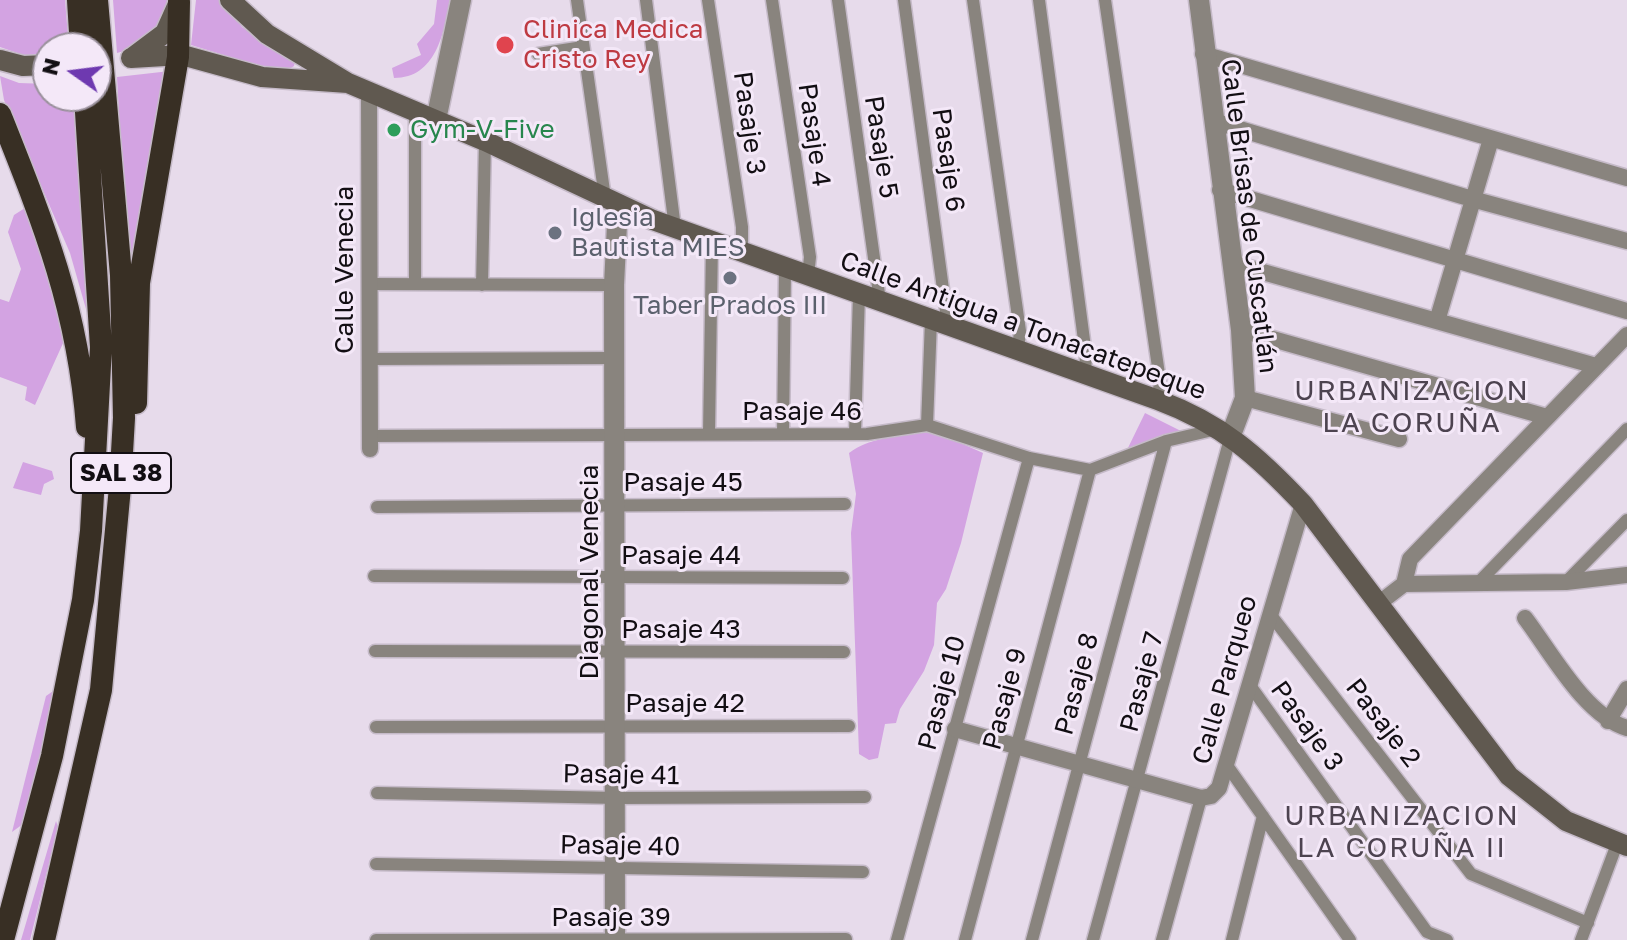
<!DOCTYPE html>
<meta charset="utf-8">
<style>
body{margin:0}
#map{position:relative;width:1627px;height:940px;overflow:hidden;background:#e7dbeb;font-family:"Golos Text",sans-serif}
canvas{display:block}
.north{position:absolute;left:32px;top:32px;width:80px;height:80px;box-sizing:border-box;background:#f4e8f8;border:2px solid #9a919c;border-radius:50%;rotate:284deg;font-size:22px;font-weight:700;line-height:32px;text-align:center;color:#120e13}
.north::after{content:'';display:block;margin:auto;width:28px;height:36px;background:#6e39b0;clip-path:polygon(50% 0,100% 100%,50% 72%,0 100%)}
</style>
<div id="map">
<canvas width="1627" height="940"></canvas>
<div class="north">N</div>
</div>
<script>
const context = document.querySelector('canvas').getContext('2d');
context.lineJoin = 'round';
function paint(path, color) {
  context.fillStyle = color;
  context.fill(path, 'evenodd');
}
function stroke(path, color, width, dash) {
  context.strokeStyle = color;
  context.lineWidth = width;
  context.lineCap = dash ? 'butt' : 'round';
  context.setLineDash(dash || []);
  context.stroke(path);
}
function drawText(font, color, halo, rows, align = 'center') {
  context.font = font + ' "Golos Text",sans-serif';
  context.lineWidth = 6;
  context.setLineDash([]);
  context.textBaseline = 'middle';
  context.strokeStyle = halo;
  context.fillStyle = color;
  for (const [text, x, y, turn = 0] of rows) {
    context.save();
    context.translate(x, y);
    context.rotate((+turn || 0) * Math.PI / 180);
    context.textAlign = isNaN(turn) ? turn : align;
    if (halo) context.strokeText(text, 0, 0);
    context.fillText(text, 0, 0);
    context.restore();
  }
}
paint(new Path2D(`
 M0 0H65L69 48H48V58H32L0 47Z
 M113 0H170C165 25 142 47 117 53Z
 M196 0H223L242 27 295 62 294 66 283 73 191 45Z
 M437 0H450C444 33 436 78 394 78L392 68 421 55 417 44 434 24Z
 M170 71 128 281 117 77Z
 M0 76 19 83 48 84V96H74L96 344 70 253 4 100Z
 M25 208 69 330 35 405 25 400 27 387 0 377V299L9 302 21 269 8 232 14 215Z
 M1145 413 1187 434 1125 454Z
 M914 429 936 432 983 453 961 543 946 589 937 603 934 645 924 671 900 709 896 723 885 724 878 758 869 760 859 754 851 533 856 494 849 453C871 437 890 440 914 429Z
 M23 462 52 471 54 479 44 484 41 495 13 488Z
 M59 687 23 824 12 832 46 696Z
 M56 821 58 827 30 940H21Z`), '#d3a3e2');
const pedestrian = new Path2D(`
 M577 0 605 198
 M646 0 675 228
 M708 0 742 227V253
 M772 0 810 257 808 276
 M838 0 880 301
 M904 0 948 326
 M973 0 1020 331 1018 350
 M1039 0 1086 355 1085 373
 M1105 0 1160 381 1158 400
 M538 54 583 47
 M415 111V284
 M370 284 614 285
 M482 285 485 141
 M369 359 615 358
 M927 425 931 320
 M709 434 712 242
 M783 434 785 268
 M855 434 859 293
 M370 436 867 434 927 425 1029 458 1090 470 1166 441 1217 429
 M377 507 845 504
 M374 576 843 578
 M1566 582 1627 520
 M1478 583 1627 429
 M1270 614 1471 874 1588 923
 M375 651 844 652
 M1249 684 1427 932 1447 940
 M376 727 849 726
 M1226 764 1350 940
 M377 793 617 798 865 797
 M376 864 863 872
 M376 940 846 939
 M897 940 1029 458
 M965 940 1090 470
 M1032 940 1166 441
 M1093 940 1231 435
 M1162 940 1201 798
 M1232 940 1263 816
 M1581 940 1617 844`);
const minor = new Path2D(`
 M1203 54 1627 178
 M369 92 370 449
 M1213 121 1472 199 1627 241
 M1220 190 1627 311
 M1231 263 1596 366
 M1437 321 1491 139
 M1241 330 1547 417
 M1245 398 1399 439
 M1404 584 1410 559 1627 335
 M1378 604 1404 584 1566 582 1627 575
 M1525 618C1551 652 1585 716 1627 728
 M1608 721 1627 689
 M955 729 1201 798 1211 796 1219 788 1303 504`);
const tertiary = new Path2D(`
 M1199 0 1241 330 1245 398 1231 435
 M436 120 461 0
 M615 940 614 285 618 204`);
const secondary = new Path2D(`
 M230 0 267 34 348 83 485 141 653 220 1158 400C1222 424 1257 455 1303 504L1509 776 1566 821 1627 846
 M133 57 165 33 178 4
 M131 58 182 55 262 77 348 83
 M0 60 23 66 48 65`);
const trunk = new Path2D(`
 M78 0 81 48
 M0 114C43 222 78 308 87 427
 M136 403 139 283 178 57 179 2
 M3 940 52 756 83 600 91 531 101 347 85 96
 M44 940 101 690 120 487 124 418 121 275 97 0`);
stroke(pedestrian, '#c5bac8', 15);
stroke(minor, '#c5bac8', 19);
stroke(tertiary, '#c5bac8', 23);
stroke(secondary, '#c5bac8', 23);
stroke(trunk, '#c5bac8', 25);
stroke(pedestrian, '#89847e', 12);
stroke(minor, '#89847e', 16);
stroke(tertiary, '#89847e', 20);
stroke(secondary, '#605950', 20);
stroke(trunk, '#382f24', 22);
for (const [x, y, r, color] of [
 [505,45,10,"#e0444e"],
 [394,130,8,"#2e9e5b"],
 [555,233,8,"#6b7280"],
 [730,278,8,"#6b7280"]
]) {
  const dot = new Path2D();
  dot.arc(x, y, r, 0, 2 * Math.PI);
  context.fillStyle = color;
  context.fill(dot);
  stroke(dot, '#f4e8f8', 3);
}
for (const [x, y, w] of [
 [121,473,100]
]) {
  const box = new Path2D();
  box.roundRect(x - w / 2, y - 20, w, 40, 6);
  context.fillStyle = '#f4e8f8';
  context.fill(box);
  stroke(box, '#120e13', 2);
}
drawText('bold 24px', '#120e13', null, [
 ["SAL 38",121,473]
]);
drawText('26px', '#be3a42', '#f4e8f8', [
 ["Clinica Medica",523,30],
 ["Cristo Rey",523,60]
], 'left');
drawText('26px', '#120e13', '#f4e8f8', [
 ["Pasaje 3",749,123,82],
 ["Pasaje 4",814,135,82],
 ["Pasaje 5",881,147,81],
 ["Pasaje 6",948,160,82],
 ["Calle Brisas de Cuscatlán",1249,216,83],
 ["Calle Venecia",345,270,-90],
 ["Calle Antigua a Tonacatepeque",1023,326,20],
 ["Pasaje 46",802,412],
 ["Pasaje 45",683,483],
 ["Pasaje 44",681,556],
 ["Diagonal Venecia",590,572,-90],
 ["Pasaje 43",681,630],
 ["Calle Parqueo",1225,680,-74],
 ["Pasaje 7",1142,682,-75],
 ["Pasaje 8",1077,684,-75],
 ["Pasaje 10",942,693,-75],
 ["Pasaje 9",1005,699,-75],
 ["Pasaje 42",685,704],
 ["Pasaje 2",1383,723,52],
 ["Pasaje 3",1307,726,54],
 ["Pasaje 41",621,775,1],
 ["Pasaje 40",620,846,1],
 ["Pasaje 39",611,918]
]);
drawText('26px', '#27864d', '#f4e8f8', [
 ["Gym-V-Five",410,130]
], 'left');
drawText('26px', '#5b616d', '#f4e8f8', [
 ["Iglesia",571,218],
 ["Bautista MIES",571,248],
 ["Taber Prados III",730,306,"center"]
], 'left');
context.letterSpacing = '2px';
drawText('28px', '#4d4350', '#f4e8f8', [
 ["URBANIZACION",1412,391],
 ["LA CORUÑA",1412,423],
 ["URBANIZACION",1402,816],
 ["LA CORUÑA II",1402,848]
]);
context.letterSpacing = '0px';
</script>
